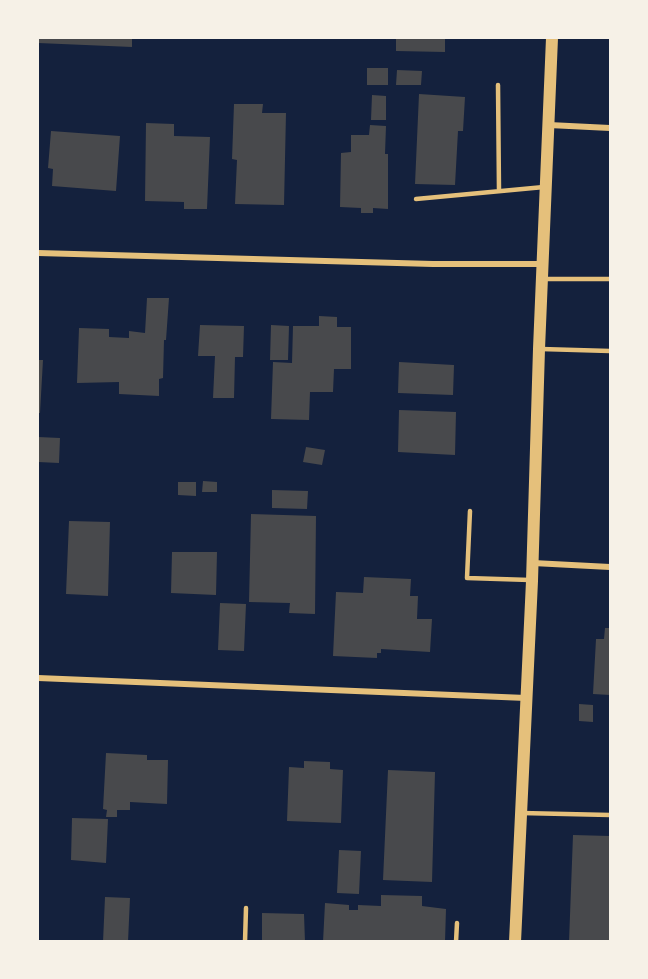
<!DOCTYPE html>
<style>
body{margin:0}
#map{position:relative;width:648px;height:979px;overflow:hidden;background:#14213d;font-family:"Nunito Sans",sans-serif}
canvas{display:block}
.frame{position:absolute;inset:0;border:39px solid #f6f1e7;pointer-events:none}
</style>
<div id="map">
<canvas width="648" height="979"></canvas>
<div class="frame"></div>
</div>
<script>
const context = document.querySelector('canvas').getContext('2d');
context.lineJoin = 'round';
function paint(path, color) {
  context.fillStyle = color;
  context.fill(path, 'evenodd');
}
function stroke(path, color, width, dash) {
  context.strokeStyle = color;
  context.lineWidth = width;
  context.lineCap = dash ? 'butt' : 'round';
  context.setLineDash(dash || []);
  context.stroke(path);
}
paint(new Path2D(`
 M38 38H132V47L38 43Z
 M396 38H445V52L396 51Z
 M367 68H388V85H367Z
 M397 70 422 71 421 85H396Z
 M419 94 465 97 463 131H458L455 185 415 184Z
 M372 95 386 96V120H371Z
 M234 104H263L262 113H286L284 205 235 204 237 160 232 159Z
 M146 123 174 124V136L210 137 207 209H184V202L145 201Z
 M370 125 386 126 385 154H388V209L373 208V213H361V208L340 207 341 153 351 152V135H369Z
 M51 131 120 136 116 191 52 186 53 169 48 168Z
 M147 298H169L166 340H164L163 378 159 379V396L119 394V382L77 383 79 328 109 329V337L129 338V331L145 333Z
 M319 316 337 317V327H351V369H334L333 392H310L309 420 271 419 273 362 292 363 293 326H319Z
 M200 325 244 326 243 357H235L234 398H213L215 356H198Z
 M271 325 289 326 288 360H270Z
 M38 360H43L40 413H38Z
 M399 362 454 365 453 395 398 393Z
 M399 410 456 412 455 455 398 452Z
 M38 437 60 438 59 463 38 462Z
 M306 447 325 450 322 465 303 462Z
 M203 481 217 482V492H202Z
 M178 482H196V496L178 495Z
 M272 490 308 491 307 509 272 508Z
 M251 514 316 516 315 614 289 613 290 603 249 602Z
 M69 521 110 522 108 596 66 594Z
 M172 552H217L216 595 171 593Z
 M364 577 411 579 410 596H418L417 619H432L430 652 381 649V653H377V658L333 656 336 592 363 593Z
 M220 603 246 604 244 651 218 650Z
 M605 628H610V695L593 694 596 639H604Z
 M579 704 593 705V722L579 721Z
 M106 753 147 755V760H168L167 804 130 802V810H117V817H106L107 810 103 809Z
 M304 761 330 762V769L343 770 341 823 287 821 289 767 304 768Z
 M388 770 435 772 432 882 383 880Z
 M72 818 108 819 106 863 71 860Z
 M573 835 610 836V942H569Z
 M339 850 361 851 359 894 337 893Z
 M381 895 422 896V906L446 909 445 942H323L325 903 349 905V910H358V905L381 906Z
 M105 897 130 898 128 942H103Z
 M262 913 304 914 305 942H262Z`), '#48494c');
stroke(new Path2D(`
 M498 85 499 191
 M416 199 544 187
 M544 279H610
 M541 349 610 351
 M470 511 467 578 530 580
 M521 813 610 815
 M245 942 246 908
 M456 942 457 923`), '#e5c07b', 4.5);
stroke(new Path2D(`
 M549 125 610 128
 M38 253 433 264H543
 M533 563 610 567
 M38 678 526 698`), '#e5c07b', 6);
stroke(new Path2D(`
 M515 942 532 581 539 349 552 38`), '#e5c07b', 12);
</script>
